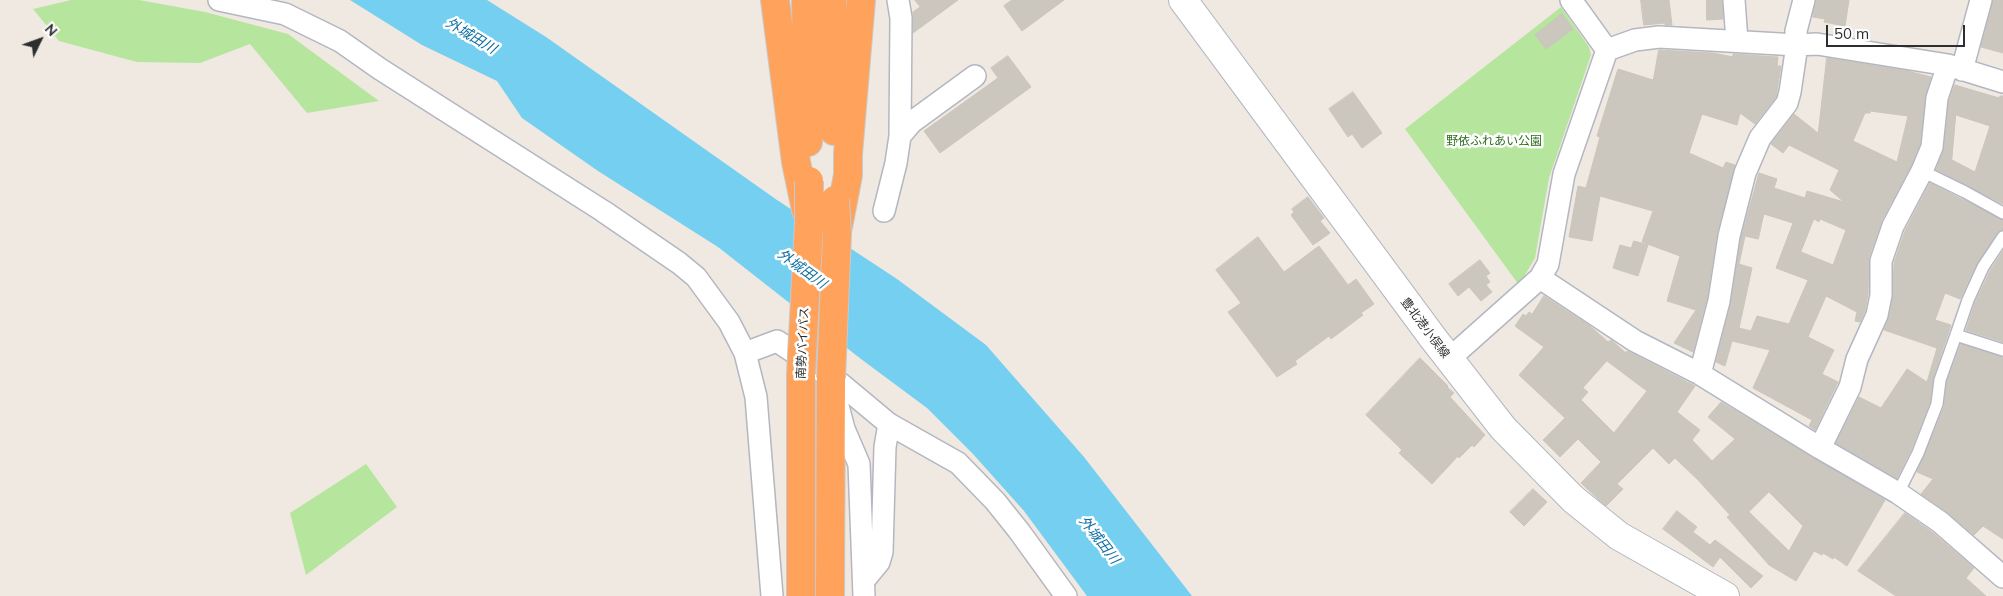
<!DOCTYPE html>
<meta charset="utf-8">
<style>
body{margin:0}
#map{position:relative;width:2003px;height:596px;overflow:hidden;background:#efe9e1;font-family:Mulish,sans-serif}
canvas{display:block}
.north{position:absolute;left:15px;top:15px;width:50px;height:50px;-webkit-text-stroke:4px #fff;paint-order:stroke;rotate:48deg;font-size:14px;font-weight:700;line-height:20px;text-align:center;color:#2e2e2e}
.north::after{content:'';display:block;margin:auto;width:18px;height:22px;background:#2e2e2e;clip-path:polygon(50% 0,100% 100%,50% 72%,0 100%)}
.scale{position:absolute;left:1826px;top:25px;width:139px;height:22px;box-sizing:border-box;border:2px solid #2e2e2e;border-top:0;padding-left:6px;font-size:15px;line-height:18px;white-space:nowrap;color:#2e2e2e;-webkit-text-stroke:4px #fff;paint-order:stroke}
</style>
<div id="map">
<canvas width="2003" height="596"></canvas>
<div class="north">N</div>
<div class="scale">50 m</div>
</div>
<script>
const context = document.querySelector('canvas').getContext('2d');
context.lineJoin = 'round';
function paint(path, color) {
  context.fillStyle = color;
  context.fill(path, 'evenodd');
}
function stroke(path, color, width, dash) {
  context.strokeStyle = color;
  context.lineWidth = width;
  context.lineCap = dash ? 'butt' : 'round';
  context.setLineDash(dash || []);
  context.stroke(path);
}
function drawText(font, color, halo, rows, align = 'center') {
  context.font = font + ' Mulish,"Noto Sans JP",sans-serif';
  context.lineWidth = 5;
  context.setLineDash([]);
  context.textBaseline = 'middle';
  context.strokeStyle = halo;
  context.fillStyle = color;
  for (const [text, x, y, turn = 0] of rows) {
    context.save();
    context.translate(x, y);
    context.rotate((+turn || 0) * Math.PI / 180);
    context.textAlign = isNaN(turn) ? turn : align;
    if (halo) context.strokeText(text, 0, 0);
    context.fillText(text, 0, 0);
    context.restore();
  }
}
paint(new Path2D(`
 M71 0H139L205 12 288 34 379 101 307 113 250 44 200 63 137 62 59 41 33 9Z
 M1561 7 1589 47 1591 55 1549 178 1535 258 1519 285 1405 129Z
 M366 464 397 507 306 575 290 513Z`), '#b6e59e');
paint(new Path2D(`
 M350 0H487L546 37 777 200 897 279 986 345 1084 457 1192 596H1087L1024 511 973 454 927 408 861 359 718 247 598 171 522 118 497 81 422 45Z`), '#75cff0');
const building = new Path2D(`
 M915 0H958L913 33V12L920 7Z
 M1012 0H1064L1022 31 1004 6Z
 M1641 0H1669L1672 25H1665V23L1644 25Z
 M1707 0H1722L1723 19 1707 20Z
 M1816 0H1849L1845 26 1824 22 1825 19 1813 17Z
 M1993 0H2003V53L1981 47Z
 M1562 14 1573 29 1546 49 1535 35Z
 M1659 50 1713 53 1733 57V54L1778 57 1777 66H1781L1776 97 1755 124 1740 113 1737 125 1702 114 1689 153 1723 168 1726 162 1735 165 1717 233 1707 298 1693 352 1674 343 1696 310 1667 301 1680 256 1642 242 1653 211 1600 196 1592 241 1569 237 1578 186 1586 188 1600 137 1597 136 1618 69 1653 80Z
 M1008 56 1031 87 940 153 924 131 998 78 991 68Z
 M1827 58 1908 71 1931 77 1925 97 1920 144 1911 166 1882 220 1869 257 1868 294 1865 311 1860 322 1855 321 1857 312 1826 296 1808 337 1834 350 1822 374 1838 382 1815 430 1809 426 1812 420 1753 388 1770 350 1732 341 1725 366 1716 362 1731 303 1741 238 1759 173 1777 179 1774 188 1805 198 1807 191 1844 202 1830 190 1839 170 1789 145 1783 153 1771 144 1794 114 1818 133ZM1870 111 1908 116 1897 162 1853 141 1865 113H1870ZM1764 214 1793 223 1776 268 1808 280 1789 324 1757 316 1751 331 1739 328 1752 268 1739 264 1745 236 1758 239ZM1814 219 1819 222 1820 219 1846 230 1833 265 1801 252Z
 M1955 85 1999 98 2000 96H2003V204L1936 170 1944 149 1949 101ZM1956 115 1990 126 1975 172 1952 160Z
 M1353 92 1382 133 1362 148 1352 134 1348 137 1329 109Z
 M1930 183 2003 220V230L1997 233 1977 263 1960 299 1945 293 1935 320 1951 325 1933 378 1930 402 1911 450 1897 478 1836 443 1859 397 1881 408 1907 369 1927 382 1937 348 1884 330 1889 317 1893 297 1894 263 1905 231Z
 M1308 197 1324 218 1320 221 1330 233 1313 245 1291 215 1294 212 1292 209Z
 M1258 237 1284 272 1319 246 1348 285 1356 279 1374 304 1361 313 1363 315 1331 339 1329 336 1295 361 1297 364 1277 377 1228 312 1241 303 1216 270Z
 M1634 241 1648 245 1638 276 1613 268 1620 245 1631 248Z
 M2003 251V342L1966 330 1975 303 1990 271Z
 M1480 260 1490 273 1486 276 1490 282 1486 285 1492 292 1481 301 1469 287 1458 296 1449 284Z
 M1544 296 1590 326 1608 342 1611 340 1626 353 1627 351 1695 386 1677 412 1700 430 1692 440 1712 461 1735 439 1708 417 1721 402 1885 500 1847 566 1834 557 1833 559 1823 553 1822 555 1814 551 1796 581 1769 565 1727 517 1730 515 1698 480 1675 458 1669 464 1653 448 1617 484 1623 489 1606 506 1599 500 1581 483 1601 462 1578 439 1560 457 1543 440 1565 418 1519 375 1544 347 1515 326 1523 314 1526 316 1529 312 1532 314ZM1607 361 1647 391 1614 433 1581 400 1588 392 1583 388ZM1769 492 1803 526 1789 551 1749 512Z
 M1961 344 2003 357V539L1983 526 1974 535 1948 513 1921 494 1933 479 1917 472 1944 407 1947 382Z
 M1420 358 1448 386 1447 387 1454 393 1450 397 1485 435 1474 447 1472 445 1459 458 1458 456 1432 484 1399 453 1402 450 1366 415Z
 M1533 489 1547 502 1524 526 1510 512Z
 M1677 511 1697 527 1693 532 1710 545 1715 540 1763 576 1751 588 1720 557 1713 567 1663 529Z
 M1905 513 1932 532 1974 568 1966 578 1986 596H1896L1858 571Z`);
paint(building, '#cbc7bf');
stroke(building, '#cbc5ba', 1);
const lane = new Path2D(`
 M1922 171 1965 192 2003 213
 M1956 335 1968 300 1983 267 2003 237
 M1898 493 1918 453 1937 404 1940 380 1956 335 2003 350`);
const street = new Path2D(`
 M219 0 285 14 340 41 380 69 603 211 679 263 696 277 729 322 745 353 756 397 772 596
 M1571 0 1607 50
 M1734 0 1737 41
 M1607 50 1635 40 1659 37 1797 45 1817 44 1948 65 2003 82
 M1962 70 1981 0
 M900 136 912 122 975 76
 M884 211 896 163 900 136 901 18 898 0
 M1540 278 1635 341 1700 374 1820 448 1898 493 1940 522 2003 577
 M745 353 777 341 841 384 889 424 958 463 995 501 1019 531 1066 596
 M1449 359 1540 278 1548 264 1564 174 1607 50
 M1700 374 1719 301 1729 236 1745 173 1760 138 1787 103 1790 92 1797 45 1796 31 1804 0
 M837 402 844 429 859 464 864 596
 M1820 448 1850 387 1857 359 1877 315 1881 295V261L1893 226 1922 171 1932 147 1937 98 1948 65
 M865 579 879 562 882 552 885 447 889 424`);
const secondary = new Path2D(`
 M1183 0 1433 338 1503 428 1573 499 1619 536 1725 596`);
const highway = new Path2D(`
 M775 0 796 162 806 210
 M806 0 808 142
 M832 0 834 131
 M838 227 848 175V154L861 0
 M801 374V596
 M830 596 831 378`);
stroke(lane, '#b4b7c1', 14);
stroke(street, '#b4b7c1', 24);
stroke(secondary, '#b4b7c1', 30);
stroke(highway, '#c9c9c9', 30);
stroke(lane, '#fff', 11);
stroke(street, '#fff', 21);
stroke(secondary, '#fff', 28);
stroke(highway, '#ffa35c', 28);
const highwayBridge = new Path2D(`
 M801 374 809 223V181
 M831 378 837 234 835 200`);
stroke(highwayBridge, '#c9c9c9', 30, []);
stroke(highwayBridge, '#ffa35c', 28);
drawText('12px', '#2c6e1b', '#fff', [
 ["野依ふれあい公園",1494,141]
]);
drawText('12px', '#2e2e2e', '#fff', [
 ["豊北港小俣線",1425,328,53],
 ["南勢バイパス",803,343,-87]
]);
drawText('italic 14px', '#0d6fa3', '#fff', [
 ["外城田川",471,36,31],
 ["外城田川",802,269,36],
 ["外城田川",1099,540,52]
]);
</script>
